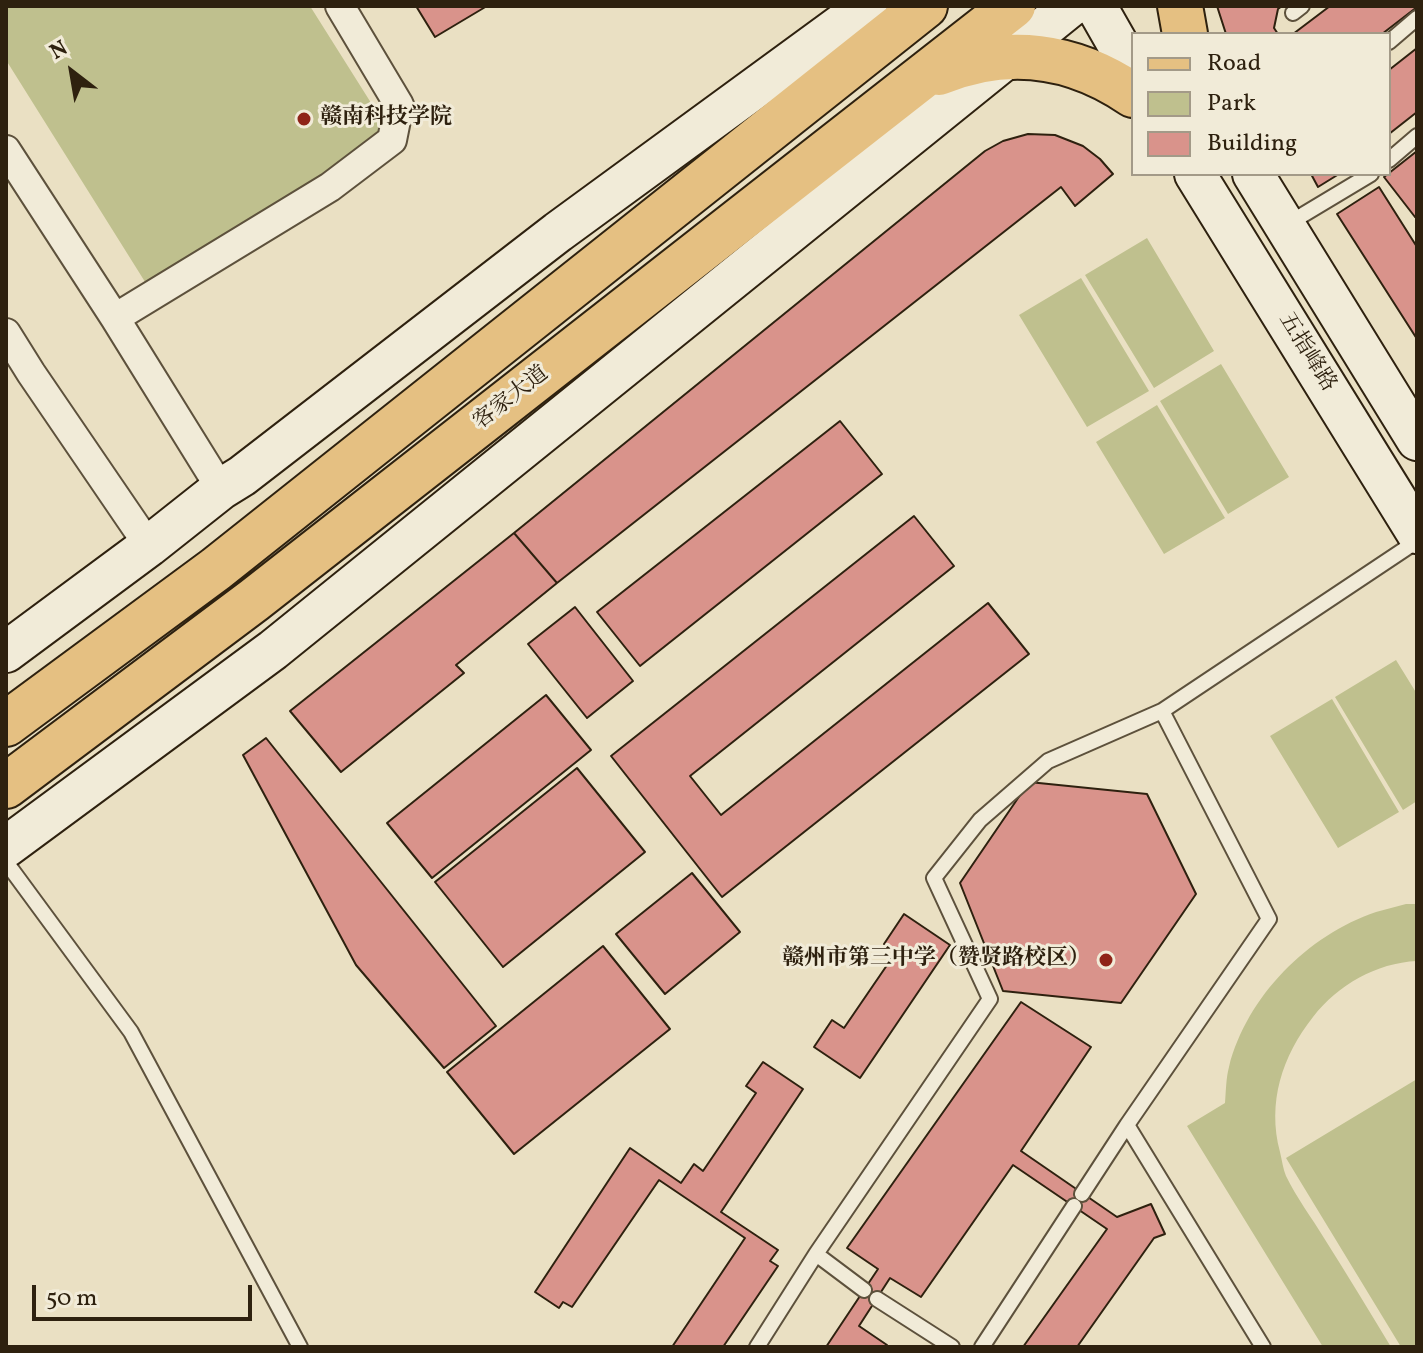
<!DOCTYPE html>
<meta charset="utf-8">
<style>
body{margin:0}
#map{position:relative;width:1423px;height:1353px;overflow:hidden;background:#eae0c3;font-family:Vollkorn,serif}
canvas{display:block}
.frame{position:absolute;inset:0;border:8px solid #2e210f;pointer-events:none}
.legend{position:absolute;left:1131px;top:32px;width:260px;height:144px;box-sizing:border-box;background:#f1ebd8;border:2px solid #a39a88;margin:0;padding:10px 14px;list-style:none;font-size:24px;color:#2e210f}
.legend li{display:flex;align-items:center;gap:16px;height:40px}
.legend b{width:40px;border:2px solid #a39a88}
.north{position:absolute;left:32px;top:32px;width:80px;height:80px;-webkit-text-stroke:6px #f1ebd8;paint-order:stroke;rotate:329deg;font-size:22px;font-weight:700;line-height:32px;text-align:center;color:#2e210f}
.north::after{content:'';display:block;margin:auto;width:28px;height:36px;background:#2e210f;clip-path:polygon(50% 0,100% 100%,50% 72%,0 100%)}
.scale{position:absolute;left:32px;top:1285px;width:220px;height:36px;box-sizing:border-box;border:4px solid #2e210f;border-top:0;padding-left:10px;font-size:24px;line-height:28px;white-space:nowrap;color:#2e210f;-webkit-text-stroke:6px #f1ebd8;paint-order:stroke}
</style>
<div id="map">
<canvas width="1423" height="1353"></canvas>
<div class="frame"></div>
<ul class="legend">
<li><b style="height:10px;background:#e5c082"></b>Road</li>
<li><b style="height:22px;background:#bfc08e"></b>Park</li>
<li><b style="height:22px;background:#d9938b"></b>Building</li>
</ul>
<div class="north">N</div>
<div class="scale">50 m</div>
</div>
<script>
const context = document.querySelector('canvas').getContext('2d');
context.lineJoin = 'round';
function paint(path, color) {
  context.fillStyle = color;
  context.fill(path, 'evenodd');
}
function stroke(path, color, width, dash) {
  context.strokeStyle = color;
  context.lineWidth = width;
  context.lineCap = dash ? 'butt' : 'round';
  context.setLineDash(dash || []);
  context.stroke(path);
}
function drawText(font, color, halo, rows, align = 'center') {
  context.font = font + ' Vollkorn,"Noto Serif SC",serif';
  context.lineWidth = 6;
  context.setLineDash([]);
  context.textBaseline = 'middle';
  context.strokeStyle = halo;
  context.fillStyle = color;
  for (const [text, x, y, turn = 0] of rows) {
    context.save();
    context.translate(x, y);
    context.rotate((+turn || 0) * Math.PI / 180);
    context.textAlign = isNaN(turn) ? turn : align;
    if (halo) context.strokeText(text, 0, 0);
    context.fillText(text, 0, 0);
    context.restore();
  }
}
paint(new Path2D(`
 M6 6H310L390 133 147 285 6 60Z
 M1147 238 1214 351 1154 388 1085 275Z
 M1081 278 1149 391 1087 427 1019 315Z
 M1221 364 1289 477 1228 514 1160 401Z
 M1157 405 1225 518 1164 554 1096 442Z
 M1396 660 1417 694V801L1403 810 1335 697Z
 M1332 699 1399 812 1338 848 1270 736Z
 M1406 904H1417V961C1376 963 1338 985 1313 1017 1282 1056 1267 1103 1280 1152 1282 1160 1283 1169 1286 1176 1296 1197 1312 1218 1324 1238 1347 1274 1369 1311 1391 1347H1323L1187 1126 1225 1103C1226 1091 1226 1078 1229 1067 1247 996 1308 935 1376 912 1386 909 1396 907 1406 904Z
 M1417 1079V1347H1401L1286 1158Z`), '#bfc08e');
const building = new Path2D(`
 M416 6H487L435 37Z
 M1217 6H1282L1278 9 1274 28 1278 34H1226Z
 M1330 6H1417V7L1382 34H1293Z
 M1417 48V112L1389 134V70Z
 M1028 134 1055 135 1083 146 1100 159 1113 174 1075 206 1061 187 557 583 514 533 985 151 1003 141Z
 M1417 151V215L1415 217 1384 177Z
 M1311 174H1339L1318 187Z
 M1379 187 1417 247V339L1337 214Z
 M840 421 882 474 640 666 597 612Z
 M914 516 954 566 690 776 721 815 988 603 1029 654 722 897 611 756Z
 M514 533 557 583 456 665 464 673 341 772 290 711Z
 M575 607 633 681 587 718 528 644Z
 M546 695 591 750 432 878 387 823Z
 M266 738 496 1026 444 1068 356 965 243 755Z
 M577 768 645 852 503 967 435 882Z
 M1029 782 1147 794 1196 894 1121 1003 1003 991 960 883Z
 M692 873 740 932 665 994 616 934Z
 M904 914 950 945 860 1078 814 1047 832 1020 844 1028 896 952 884 944Z
 M603 946 670 1029 514 1154 447 1072Z
 M1021 1002 1091 1047 1021 1151 1117 1217 1151 1204 1165 1234 1154 1238 1077 1347H1023L1107 1229 1013 1165 921 1297 890 1278 859 1326 887 1345 886 1347H826L878 1269 847 1248Z
 M763 1062 803 1089 721 1212 778 1250 770 1261 778 1266 723 1347H672L745 1238 659 1180 572 1307 563 1302 559 1308 535 1292 630 1148 681 1183 694 1164 703 1171 756 1093 746 1086Z`);
paint(building, '#d9938b');
stroke(building, '#2e210f', 2);
const lane = new Path2D(`
 M1293 13 1302 6
 M1389 42 1417 18
 M1389 160 1417 136
 M1286 225 1371 174
 M6 862 131 1032 300 1347
 M1082 1194 1127 1125
 M864 1290 816 1254 990 999 934 878 980 820 1048 761 1162 711
 M877 1299 952 1347
 M757 1347 816 1254
 M982 1347 1074 1206
 M1263 1347 1127 1125 1269 919 1162 711 1417 541`);
const street = new Path2D(`
 M6 150 115 318 221 489
 M115 318 330 187 392 140 399 105 340 6
 M6 333 31 373 149 546`);
const secondary = new Path2D(`
 M1096 6 1133 71
 M1195 174 1417 533
 M1253 174 1417 440
 M6 652 149 546 221 489 242 476 558 232 867 6
 M6 847 273 650 1071 6`);
const primary = new Path2D(`
 M1180 6 1185 34
 M939 73C1007 45 1073 54 1133 95
 M6 724 216 569 925 6
 M6 786 254 600 1013 6`);
stroke(lane, '#5d513c', 18);
stroke(street, '#5d513c', 32);
stroke(secondary, '#2e210f', 44);
stroke(primary, '#2e210f', 48);
stroke(lane, '#f1ebd8', 14);
stroke(street, '#f1ebd8', 28);
stroke(secondary, '#f1ebd8', 40);
stroke(primary, '#e5c082', 44);
for (const [x, y, r, color] of [
 [304,119,8,"#8f2418"],
 [1106,960,8,"#8f2418"]
]) {
  const dot = new Path2D();
  dot.arc(x, y, r, 0, 2 * Math.PI);
  context.fillStyle = color;
  context.fill(dot);
  stroke(dot, '#f1ebd8', 3);
}
drawText('bold 22px', '#2e210f', '#f1ebd8', [
 ["赣南科技学院",320,119],
 ["赣州市第三中学（赞贤路校区）",1090,960,"right"]
], 'left');
drawText('22px', '#2e210f', '#f1ebd8', [
 ["五指峰路",1306,353,58],
 ["客家大道",512,399,-38]
]);
</script>
